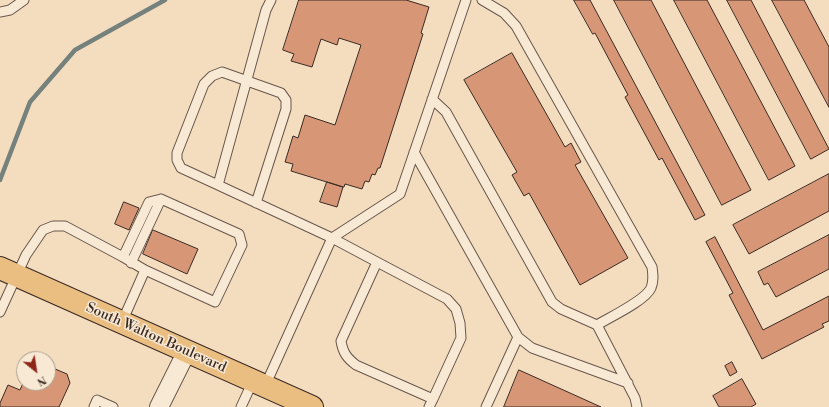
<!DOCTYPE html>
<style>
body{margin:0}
#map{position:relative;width:829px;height:407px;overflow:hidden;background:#f4ddbf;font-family:"Libre Bodoni",serif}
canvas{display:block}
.north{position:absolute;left:16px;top:351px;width:40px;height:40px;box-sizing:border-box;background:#f8e9d5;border:1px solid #ac9d8e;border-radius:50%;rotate:150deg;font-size:11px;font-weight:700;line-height:16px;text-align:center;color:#3a2a24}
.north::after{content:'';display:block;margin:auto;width:14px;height:18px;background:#8f2418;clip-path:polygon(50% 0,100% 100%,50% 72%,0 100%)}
</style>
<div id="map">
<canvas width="829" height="407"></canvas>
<div class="north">N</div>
</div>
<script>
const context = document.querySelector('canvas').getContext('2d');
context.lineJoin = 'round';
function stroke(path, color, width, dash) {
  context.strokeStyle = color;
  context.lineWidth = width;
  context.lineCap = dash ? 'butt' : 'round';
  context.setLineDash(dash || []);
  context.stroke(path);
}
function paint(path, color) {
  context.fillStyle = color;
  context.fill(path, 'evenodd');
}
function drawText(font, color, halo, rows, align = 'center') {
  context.font = font + ' "Libre Bodoni",serif';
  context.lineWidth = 3;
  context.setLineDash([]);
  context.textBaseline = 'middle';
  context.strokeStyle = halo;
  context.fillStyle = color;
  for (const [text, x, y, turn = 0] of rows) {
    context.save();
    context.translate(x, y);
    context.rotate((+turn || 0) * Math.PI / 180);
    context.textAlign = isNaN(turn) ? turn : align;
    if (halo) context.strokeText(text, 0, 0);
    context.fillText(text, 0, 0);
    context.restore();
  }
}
stroke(new Path2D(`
 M0 180 30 102 75 50 165 0`), '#75817d', 4.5);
const building = new Path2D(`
 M299 0H406L429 7 421 33 423 34 380 168H378L375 175 372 174 369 182 365 181 362 189 345 184 344 187H343L291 171 293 164 285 162 293 136 298 138 305 115 335 125 361 45 339 38 337 45 321 39 312 67 291 61 294 54 283 50Z
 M574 0H590L705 215 695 220 662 158 659 160 625 97 628 95 595 33 593 34Z
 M614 0H651L751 190 722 205Z
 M674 0H707L795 166 769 180Z
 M727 0H751L829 149 811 159Z
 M772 0H804L829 47V107Z
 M512 53 565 147 571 143 581 162 575 165 628 258 580 285 529 193 524 196 512 175 517 172 464 80Z
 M829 174V211L749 254 733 225Z
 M327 182 343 187 337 207 320 202Z
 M124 202 139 208 129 230 115 224Z
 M153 230 198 249 187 274 143 254Z
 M829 235V269L776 297 768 283 764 285 758 272Z
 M715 237 763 330 829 296V321L822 324 824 327 762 359 729 295 733 293 706 242Z
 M732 362 737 372 730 376 725 366Z
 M48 366 67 374 70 383 59 407H0V403L8 385 20 390 24 381V383H48Z
 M519 370 601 407H504Z
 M742 379 756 404 751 407H719L713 396Z`);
paint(building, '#d79776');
stroke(building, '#3a2a24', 1);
const lane = new Path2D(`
 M271 0 266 10 218 185 332 238 377 262 341 341C343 353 347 358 356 365L433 399 429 407
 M482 0 504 13 516 26 652 267C653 274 654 281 651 288 645 301 610 317 597 325L635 398 637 407
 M0 12 10 10 24 0
 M432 99 446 112 552 302 561 309 597 325
 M414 152 518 337 532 348 628 383
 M218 185 181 168 177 160V153L204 84 212 76 222 72 281 93 286 100V109L256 203
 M161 199 239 234 242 245 215 302 145 270 123 257 149 202Z
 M377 262 447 299 456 309 460 323 461 338 433 399
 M131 263 161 199
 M0 312 26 255 43 230 53 226H65L123 257
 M122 322 145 270
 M265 386 332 238 400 194 466 0
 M94 407 97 400 113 407
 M241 407 253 381
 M486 407 518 337`);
const street = new Path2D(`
 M159 407 187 351`);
const primary = new Path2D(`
 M0 268 312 407`);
stroke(lane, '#68574b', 11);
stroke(street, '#68574b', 20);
stroke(primary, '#3a2a24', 24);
stroke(lane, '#f8e9d5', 9);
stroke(street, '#f8e9d5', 18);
stroke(primary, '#eabe80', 22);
drawText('14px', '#3a2a24', '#f8e9d5', [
 ["South Walton Boulevard",156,338,24]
]);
</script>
